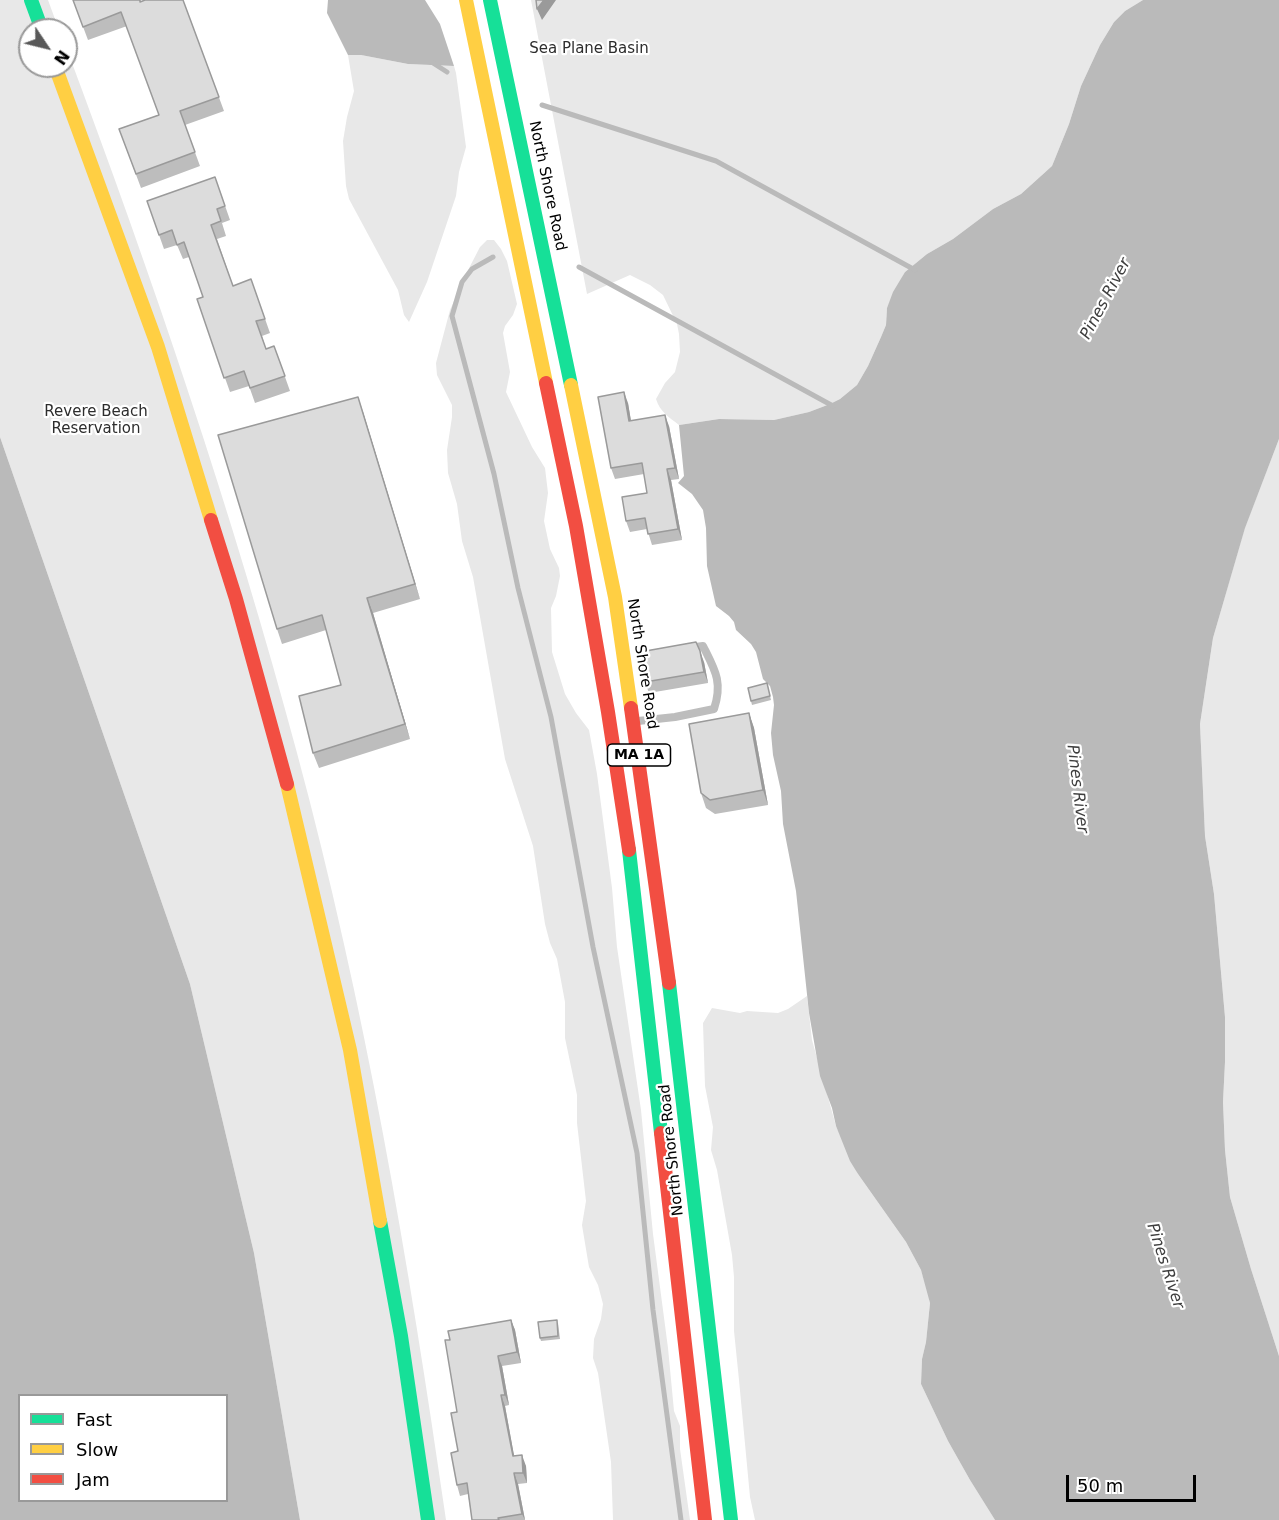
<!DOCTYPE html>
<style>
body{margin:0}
#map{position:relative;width:1279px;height:1520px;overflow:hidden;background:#fff;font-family:"DejaVu Sans",sans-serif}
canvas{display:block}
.legend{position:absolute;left:18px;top:1394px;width:210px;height:108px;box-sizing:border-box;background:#fff;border:2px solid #999;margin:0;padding:8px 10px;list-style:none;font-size:18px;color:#000}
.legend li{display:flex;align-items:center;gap:12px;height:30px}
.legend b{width:30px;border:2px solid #999}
.north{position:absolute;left:18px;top:18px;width:60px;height:60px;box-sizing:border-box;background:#fff;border:2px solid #999;border-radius:50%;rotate:125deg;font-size:16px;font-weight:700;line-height:24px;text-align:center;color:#000}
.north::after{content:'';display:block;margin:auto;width:21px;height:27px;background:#595959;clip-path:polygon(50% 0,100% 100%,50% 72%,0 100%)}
.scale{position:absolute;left:1066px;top:1475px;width:130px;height:27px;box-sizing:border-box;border:3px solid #000;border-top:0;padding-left:8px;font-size:18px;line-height:21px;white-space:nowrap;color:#000;-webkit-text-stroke:4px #fff;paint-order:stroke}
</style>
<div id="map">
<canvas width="1279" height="1520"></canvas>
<ul class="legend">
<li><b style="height:8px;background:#16e098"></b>Fast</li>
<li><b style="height:8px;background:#ffcf43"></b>Slow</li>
<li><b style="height:8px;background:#f24e42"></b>Jam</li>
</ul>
<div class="north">N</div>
<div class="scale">50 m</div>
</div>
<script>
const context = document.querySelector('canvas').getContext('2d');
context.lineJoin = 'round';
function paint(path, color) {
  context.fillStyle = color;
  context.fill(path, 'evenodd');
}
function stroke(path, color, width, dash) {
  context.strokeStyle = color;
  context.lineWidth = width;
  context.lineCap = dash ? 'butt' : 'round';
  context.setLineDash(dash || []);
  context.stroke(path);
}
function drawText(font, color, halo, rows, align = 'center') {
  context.font = font + ' "DejaVu Sans",sans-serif';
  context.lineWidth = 4.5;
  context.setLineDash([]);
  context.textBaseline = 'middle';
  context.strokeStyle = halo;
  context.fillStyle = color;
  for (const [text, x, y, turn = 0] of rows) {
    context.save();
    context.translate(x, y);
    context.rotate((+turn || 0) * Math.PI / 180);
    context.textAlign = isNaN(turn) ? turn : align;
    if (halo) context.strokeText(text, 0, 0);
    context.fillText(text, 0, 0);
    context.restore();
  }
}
paint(new Path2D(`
 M0 0H48L59 30H30V66H66V47C153 279 233 514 297 753 365 1005 409 1262 446 1520H300L254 1253 190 984 0 437Z
 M531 0H1143L1125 11 1114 22 1100 45 1081 86 1069 124 1052 166 1021 194 993 209 953 239 927 254 905 272 887 308 886 325 881 337 868 366 857 385 840 399 830 404 809 412 774 420 719 419 679 425C669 417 660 412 656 399L665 383 675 372 680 352 679 334 677 324 663 295 650 285 630 275 587 294Z
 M348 55H361L408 64 454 66 456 73 466 147 459 172 456 196 427 282 409 322 404 315 398 290 349 199 346 186 343 141 347 117 354 91Z
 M487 240H494L501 249 507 261 517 304 513 315 505 326 503 333 510 372 506 392 532 447 545 468 548 493 544 521 550 549 559 568 560 576 556 596 551 608 552 652 565 694 576 713 589 730 597 774 612 888 617 947 641 1110 653 1234 668 1348 674 1411 680 1426V1449L690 1520H613L611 1462 598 1373 593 1358 594 1339 601 1319 603 1304 598 1285 589 1267 582 1225 586 1201 577 1123V1095L565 1038V1002L557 959 550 943 545 924 533 846 505 759 473 577 462 541 457 504 448 473 447 450 452 417V405L437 375 436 363 450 310 466 274 480 247Z
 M1279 439V1356L1251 1269 1230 1197 1225 1150 1223 1102 1225 1062V1017L1214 894 1205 836 1200 724 1213 638 1245 527Z
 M807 996 812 1040 836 1126 858 1174 906 1242 921 1270 928 1292 930 1303 926 1342 922 1359 921 1384 948 1441 970 1480 995 1520H755L750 1497 739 1380 734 1331V1277L732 1255 717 1170 711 1150 713 1127 705 1086 703 1023 712 1008 740 1013 747 1011 778 1013 788 1009Z`), '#e8e8e8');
paint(new Path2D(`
 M328 0H425L440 24 454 66 408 64 361 55H348L327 13Z
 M1143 0H1279V439L1245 528 1213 638 1200 724 1205 836 1214 894 1225 1017V1062L1223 1102 1225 1150 1230 1197 1251 1269 1279 1356V1520H995L970 1480 948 1441 921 1384 922 1359 926 1342 930 1303 921 1270 906 1242 858 1174 850 1161 836 1126 832 1108 820 1076 809 1013 796 891 783 824 781 791 773 755 771 733 774 705 773 697 770 686 763 679 756 652 751 644 736 630 734 622 729 616 716 606 707 566 706 528 703 510 692 494 678 483 684 476 679 425 719 419 774 420 809 412 830 404 840 399 857 385 868 366 881 337 886 325 887 308 893 292 905 272 927 254 953 239 993 209 1021 194 1052 166 1069 124 1081 86 1100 45 1114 22 1125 11Z
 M0 437 190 984 254 1253 300 1520H0ZM20 1396H226V1500H20Z`), '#bababa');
stroke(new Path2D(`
 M433 63 447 72
 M542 105 716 161 915 270
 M493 257 472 269 462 282 452 316 494 474 518 588 551 717 593 947 637 1153 653 1310 681 1520
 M579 267 833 406`), '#bababa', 5);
stroke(new Path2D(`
 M638 721 675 717 714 709C723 682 715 670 703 646L688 648`), '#bdbdbd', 8);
stroke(new Path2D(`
 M31 0 42 30
 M490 0 571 385
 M629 850 661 1133
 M669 983 731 1520
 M380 1221 401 1336 428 1520`), '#16e098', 14);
stroke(new Path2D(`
 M466 0 546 383
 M55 66 158 347 211 520
 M571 385 615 597 631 708
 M287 784 350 1050 380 1221`), '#ffcf43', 14);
stroke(new Path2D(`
 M546 383 576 526 608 712 629 850
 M211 520 236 599 287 784
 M631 708 669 983
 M661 1133 705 1520`), '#f24e42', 14);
paint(new Path2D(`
 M73 0 140 2 183 0 224 111 185 125 200 166 141 188 119 129 159 115 127 26 88 40Z
 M215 177 230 220 222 223 226 236 217 239 233 286 251 279 270 333 262 336 266 349 274 346 290 391 255 403 249 386 230 392 197 299 203 297 189 257 183 259 177 245 164 249 147 201Z
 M628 403 631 421 669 426 679 479 671 480 682 540 652 545 647 529 630 532 626 521 647 493 644 474 615 479 611 468Z
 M363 412 420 599 373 613 410 739 319 768 313 753 341 685 326 630 282 644 277 629Z
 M704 662 708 683 649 693 645 682Z
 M767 683 771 700 752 705 751 701Z
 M749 713 754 728 768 805 715 814 706 808 701 793Z
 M511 1320 515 1330 521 1363 502 1366 509 1405 505 1406 514 1456 526 1466 527 1483 518 1484 525 1520H472L468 1494 460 1496 457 1485 458 1451 457 1412 450 1340Z
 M558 1323 560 1339 541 1341 540 1338Z`), '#bdbdbd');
paint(new Path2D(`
 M544 0H556L542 20 537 9Z
 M624 392 628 403 633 433 629 421Z
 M358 397 363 412 420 599 415 584Z
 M665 415 669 426 679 479 675 468Z
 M667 469 671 480 682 540 678 529Z
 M367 598 373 613 410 739 405 724Z
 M700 651 704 662 708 683 704 672Z
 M749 713 754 728 768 805 763 790Z
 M511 1320 515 1330 521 1363 517 1352Z
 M498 1356 502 1366 509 1405 505 1395Z
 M501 1395 505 1406 516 1466 513 1456Z
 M522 1455 526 1466 527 1483 523 1473Z
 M514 1473 518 1484 525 1520 522 1514Z`), '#9a9a9a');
const building = new Path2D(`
 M73 0H140V2L145 0H183L219 97 180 111 195 152 136 174 119 129 159 115 121 12 83 27Z
 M536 0H544L537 9Z
 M215 177 225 206 217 209 221 221 211 225 233 286 251 279 265 319 256 321 266 349 274 346 285 376 250 388 244 371 224 378 197 299 203 297 184 242 177 245 172 230 159 235 147 201Z
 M624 392 629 421 665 415 675 468 667 469 678 529 648 534 645 518 626 521 622 497 647 493 642 463 611 468 598 397Z
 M358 397 415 584 367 598 405 724 313 753 299 696 341 685 322 615 277 629 218 435Z
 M696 642 700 651 704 672 645 682 640 652Z
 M767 683 770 696 751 701 748 688Z
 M749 713 763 790 710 800 701 793 689 724Z
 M511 1320 517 1352 498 1356 505 1395H501L513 1456 522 1455 523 1473H514L522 1514 498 1518 499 1520H472L467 1483 457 1485 451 1453 458 1451 451 1413 457 1412 445 1340H450L448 1331Z
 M557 1320 558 1336 540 1338 538 1322Z`);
paint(building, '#dcdcdc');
stroke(building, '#9a9a9a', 1.5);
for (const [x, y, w] of [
 [639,755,63]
]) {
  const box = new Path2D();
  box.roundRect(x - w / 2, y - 11, w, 22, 4.5);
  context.fillStyle = '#fff';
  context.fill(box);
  stroke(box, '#000', 1.5);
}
drawText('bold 14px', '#000', null, [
 ["MA 1A",639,755]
]);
drawText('15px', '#2d2d2d', '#fff', [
 ["Sea Plane Basin",589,49],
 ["Revere Beach",96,412],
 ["Reservation",96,429]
]);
drawText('15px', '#000', '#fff', [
 ["North Shore Road",547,186,78],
 ["North Shore Road",642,664,81],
 ["North Shore Road",672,1150,-96]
]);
drawText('italic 16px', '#3e3e3e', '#fff', [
 ["Pines River",1106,299,-62],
 ["Pines River",1077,789,83],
 ["Pines River",1165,1266,72]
]);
</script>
